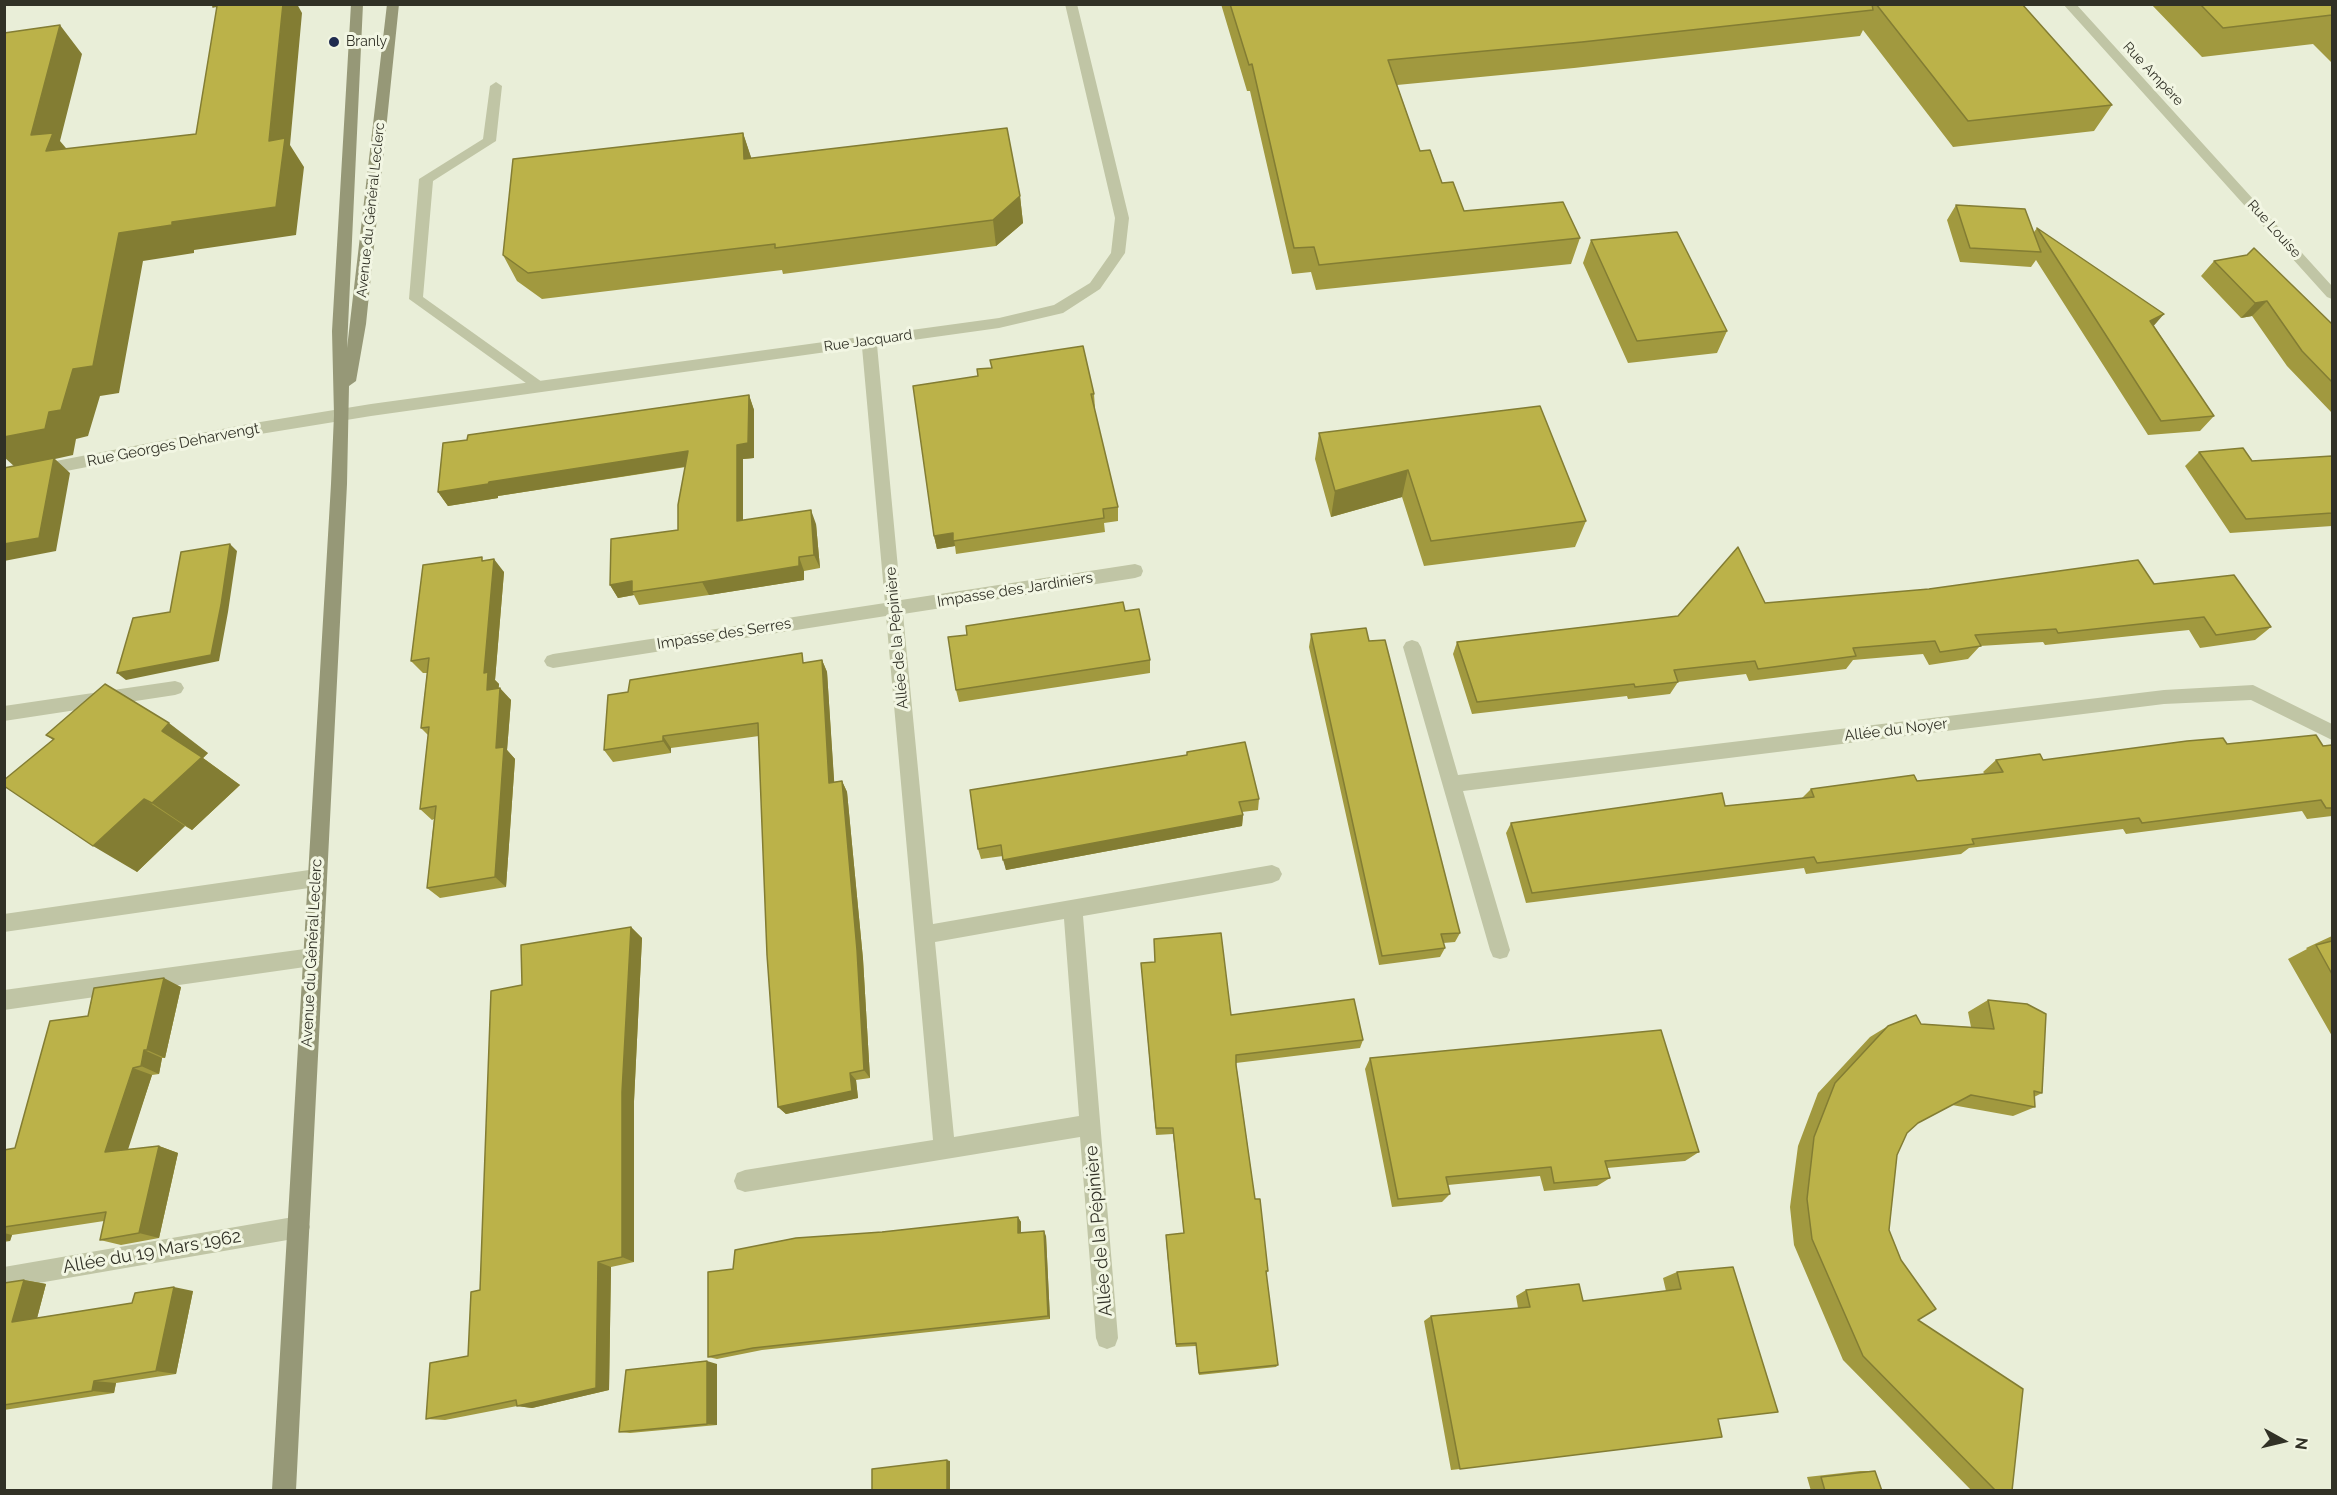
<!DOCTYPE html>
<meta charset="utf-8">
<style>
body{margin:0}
#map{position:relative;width:2337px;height:1495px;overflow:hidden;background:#e9eed8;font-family:Raleway,sans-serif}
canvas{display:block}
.frame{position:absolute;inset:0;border:6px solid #313126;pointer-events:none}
.north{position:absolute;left:2253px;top:1411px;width:60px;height:60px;-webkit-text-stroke:4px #f2f6e3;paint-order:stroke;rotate:98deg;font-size:16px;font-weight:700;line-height:24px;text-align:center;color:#313126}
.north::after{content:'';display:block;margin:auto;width:21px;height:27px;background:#313126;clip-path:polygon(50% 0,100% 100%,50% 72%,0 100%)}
</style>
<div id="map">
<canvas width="2337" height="1495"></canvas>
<div class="frame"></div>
<div class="north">N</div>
</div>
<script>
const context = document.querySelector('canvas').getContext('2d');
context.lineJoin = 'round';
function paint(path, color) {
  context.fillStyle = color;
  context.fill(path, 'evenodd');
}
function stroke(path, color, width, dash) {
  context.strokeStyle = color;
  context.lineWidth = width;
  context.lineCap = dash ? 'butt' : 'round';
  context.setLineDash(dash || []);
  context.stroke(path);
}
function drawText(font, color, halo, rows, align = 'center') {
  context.font = font + ' Raleway,sans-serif';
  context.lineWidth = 6;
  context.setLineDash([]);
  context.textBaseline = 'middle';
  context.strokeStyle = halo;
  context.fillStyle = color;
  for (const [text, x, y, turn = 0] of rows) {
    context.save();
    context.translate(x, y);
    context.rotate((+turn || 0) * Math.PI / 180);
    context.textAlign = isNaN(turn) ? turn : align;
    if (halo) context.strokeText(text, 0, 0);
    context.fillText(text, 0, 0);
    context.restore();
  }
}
paint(new Path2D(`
 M496 82 502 86 496 141 433 181 423 297 542 382 545 386 537 391 409 299 419 179 483 139 490 86Z
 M175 681 181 683 184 688 181 693 175 695 4 721V706Z
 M316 869 323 872 326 878 323 884 316 887 4 932V914Z
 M312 948 319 950 322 957 319 964 312 966 4 1010V990Z`), '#c0c5a5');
paint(new Path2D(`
 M1065 4H1077L1129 218 1125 253 1100 289 1063 313 999 328 877 345 901 600 1135 564 1141 566 1143 571 1141 576 1135 578 903 614 933 924 1272 865 1279 868 1282 874 1279 880 1272 883 1083 916 1118 1338 1115 1346 1107 1349 1099 1346 1096 1338 1080 1137 745 1192 737 1189 734 1181 737 1173 745 1170 933 1140 886 616 553 668 547 666 544 661 547 656 553 654 885 603 862 347 371 416 248 436 4 483V471L248 424 371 404 999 318 1054 305 1090 283 1111 253 1115 218ZM1064 919 1079 1116 954 1137 935 942Z
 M2063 4H2076L2332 286V299L2327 297Z
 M1412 640 1418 642 1421 647 1458 775 2164 690 2253 685 2332 724V740L2251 700 2164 704 1463 791 1510 950 1507 957 1500 959 1493 957 1490 950 1403 647 1406 642Z
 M299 1216 307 1219 310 1227 307 1235 299 1238 4 1289V1267Z`), '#c0c5a5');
paint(new Path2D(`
 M351 4H363L347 348 387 4H399L366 324 356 381 349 386 347 484 296 1490H272L331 484 334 415 332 331Z`), '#969877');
paint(new Path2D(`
 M1221 4H2022L2112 105 2094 131 1953 147 1863 30 1860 36 1574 68 1397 85 1420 151 1442 183 1464 211 1580 238 1571 264 1316 290 1311 272 1292 274 1250 91H1247Z
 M2151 4H2332V63L2313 44 2202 57Z
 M743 133 751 158 1020 196 1023 223 996 246 783 274 782 270 542 299 517 281 503 255Z
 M1956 205 2034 232 2037 228 2154 326 2214 416 2200 431 2148 435 2036 260 2031 267 1960 262 1947 220Z
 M1591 240 1727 331 1717 353 1628 363 1583 263Z
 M2214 261 2332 324V413L2287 366 2252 316 2241 318 2201 276Z
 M978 376 1094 394 1095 408 1094 409 1118 507V521L1104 523 1105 532 956 554 955 546 937 549 934 536Z
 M749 395 754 410V458L743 459V521L816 524 820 568 804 571V580L709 595 639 605 634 595 618 598 610 585 678 530 686 467 498 496V498L448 506 438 492 467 440Z
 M1319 433 1586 521 1575 547 1424 566 1402 497 1331 517 1315 459Z
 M2199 452 2252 461 2332 456V526L2230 533 2185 466Z
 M484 560 504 572 495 680 499 684 498 688 511 700 507 750 515 759 506 887 440 898 427 888 434 819 432 820 420 809 428 735 421 728 427 673H423L411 661Z
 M2154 584 2271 627 2255 640 2200 648 2189 630 2045 645 2043 642 1980 646 1968 659 1929 665 1923 654 1853 660 1846 669 1749 681 1746 674 1678 682 1670 694 1628 699 1627 696 1472 714 1453 654 1457 642 1678 616 1765 603Z
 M1125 611 1150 660V673L959 702 956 690Z
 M1311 634 1369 641 1460 933 1455 942 1443 943 1445 948 1440 957 1379 965 1309 647Z
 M822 660 827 672 834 782 842 781 847 792 863 959 870 1078 856 1080 858 1098 786 1114 778 1107 759 736 671 748V753L613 762 604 750 628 692Z
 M46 735 208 753 203 758 240 785 192 830 185 826 137 872 53 740Z
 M2227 744 2323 746 2332 745V816L2307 819 2302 811 2126 834 2123 829 1969 848 1961 854 1806 874 1804 868 1526 903 1506 833 1511 823 1725 806 1802 798 1811 789 1917 781 1985 774 1983 772 1996 760H2043Z
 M1187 752 1259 799 1258 810 1242 812 1243 815 1242 826 1006 870 1003 856 981 859 978 849 1187 755Z
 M631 927 642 938 634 1101V1262L611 1267 609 1390 532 1408 517 1406 445 1420 426 1419 468 1356 480 1290 522 985Z
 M2332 936V1036L2288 959 2307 949 2306 948Z
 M1141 963 1231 1015 1363 1040 1360 1048 1236 1063 1255 1199 1268 1271 1266 1274 1278 1365 1276 1367 1199 1375 1196 1346 1176 1347 1166 1240 1184 1233 1173 1134 1156 1135Z
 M181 987 165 1058H162L159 1074 152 1075 127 1150 159 1146 178 1153 159 1238 121 1245 100 1240 104 1221 12 1235 10 1241 4 1242V1150L15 1148Z
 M1988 1000 2042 1093 2034 1097 2035 1107 2013 1116 1952 1105 1918 1123 1907 1133 1897 1155 1889 1230 1918 1320 2012 1491H1972L1843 1360 1794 1245 1790 1207 1798 1146 1818 1093 1870 1037 1888 1026 1921 1024 1971 1027 1968 1012Z
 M1370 1058 1699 1152 1685 1161 1607 1168 1610 1178 1597 1186 1544 1191 1540 1176 1448 1185 1450 1194 1442 1202 1392 1207 1365 1069Z
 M1018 1217 1021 1222V1233L1046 1236 1050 1319 762 1350 717 1359 708 1357 733 1269 882 1232Z
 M1677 1272 1718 1419 1460 1469 1451 1470 1424 1321 1431 1316 1518 1308 1516 1296 1526 1290 1583 1301 1666 1291 1663 1278Z
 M24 1280 46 1284 37 1318 132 1303 193 1291 176 1374 116 1383 114 1393 4 1410V1283Z
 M717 1364V1425L630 1433 619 1432Z
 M1860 1471H1875L1882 1491H1811L1807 1477Z`), '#a1993f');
paint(new Path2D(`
 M283 4H297L302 13 290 145 304 167 296 235 194 250V253L143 261 119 393 100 396 88 436 76 439 73 455 55 459 70 473 56 551 4 561V544L15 467 4 457V437L49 412 73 369 119 233 172 222 269 141Z
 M60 25 82 54 60 141 77 161 70 179 31 135Z
 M743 133 752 160 744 159Z
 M1020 196 1023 223 996 246 993 220Z
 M2267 301 2252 316 2241 318 2255 303Z
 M2164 314 2151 329 2150 321Z
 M749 395 754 410V458L743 459V535L737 521V445Z
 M688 451 695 465 498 496V498L448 506 438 492 489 482Z
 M1408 470 1402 497 1331 517 1335 491Z
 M811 510 816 524 820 568 814 555Z
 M953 533 955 546 937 549 934 536Z
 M230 544 237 551 228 612 219 661 126 680 117 673Z
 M799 557 804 571V580L709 595 702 582Z
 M494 559 504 572 495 680 499 684 498 702 487 690 484 673Z
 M632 581V592L634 595 618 598 610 585Z
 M822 660 827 672 835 794 829 783Z
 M500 688 511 700 507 750 515 759 506 887 495 877 496 748Z
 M169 723 208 753 203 758 240 785 192 830 152 803 162 731Z
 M663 736 671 748V753L663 741Z
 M842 781 847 792 863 959 870 1078 864 1070Z
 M144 799 185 826 137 872 93 846Z
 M1243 815 1242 826 1006 870 1003 860Z
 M631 927 642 938 634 1101V1262L622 1257V1092Z
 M164 978 181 987 165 1058 147 1050Z
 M144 1050 162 1058 159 1074 141 1066Z
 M133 1068 152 1075 125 1159 105 1152Z
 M850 1073 856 1080 858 1098 786 1114 778 1107Z
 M159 1146 178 1153 159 1238 139 1233Z
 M1018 1217 1021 1222V1238L1018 1233Z
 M1044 1231 1046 1236 1050 1319 1048 1316Z
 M4 1233 12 1235 10 1241 4 1240Z
 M598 1262 611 1267 609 1390 532 1408 517 1406Z
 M24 1280 46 1284 35 1326 12 1322Z
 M174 1287 193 1291 176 1374 156 1371Z
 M707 1361 717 1364V1425L707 1424Z
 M94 1381 116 1383 114 1393 92 1391Z
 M947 1460 950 1461V1491H947Z`), '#837d33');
const building = new Path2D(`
 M213 4H283L269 141 285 138 276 207 172 222V225L119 233 93 366 73 369 61 410 49 412 45 429 4 437V33L60 25 31 135 53 133 46 151 196 134 217 6 213 7Z
 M1230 4H1872L1873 10 1582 42 1388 60 1420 151 1430 150 1442 183 1453 182 1464 211 1563 202 1580 238 1319 265 1314 247 1294 248 1252 64 1249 65Z
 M1876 4H2022L2112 105 1968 121Z
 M2200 4H2332V15L2223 28Z
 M1007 128 1020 196 993 220 775 248V244L528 273 503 255 513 159 743 133 744 159Z
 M1956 205 2025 209 2041 252 1970 248Z
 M2037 228 2164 314 2150 321 2214 416 2161 421Z
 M1677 232 1727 331 1637 341 1591 240Z
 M2254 248 2332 324V382L2302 351 2267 301 2255 303 2214 261 2247 255Z
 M1083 346 1094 394H1091L1118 507 1103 509 1104 518 953 541V533L934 536 913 386 978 376 977 369 992 368 990 360Z
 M749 395 748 443 737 445V521L811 510 814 555 799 557V566L702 582 632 592V581L610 585 611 539 678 530V505L688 451 489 482 488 484 438 492 443 443 467 440 468 435Z
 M1540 406 1586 521 1431 541 1408 470 1335 491 1319 433Z
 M2243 448 2252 461 2332 456V513L2246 519 2199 452Z
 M54 458 39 538 4 544V468Z
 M230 544 221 605 211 655 117 673 133 618 170 612 181 552Z
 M1738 547 1765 603 1929 589 2138 560 2154 584 2234 575 2271 627 2216 635 2204 617 2058 633 2056 629 1975 635 1981 646 1940 652 1935 641 1853 648 1856 656 1758 669 1755 661 1674 670 1678 682 1635 687 1634 684 1477 702 1457 642 1678 616Z
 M482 557V561L494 559 484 673 488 672 487 690 500 688 496 748 504 747 495 877 427 888 436 806 420 809 429 727 421 728 429 658 411 661 423 565Z
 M1123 602 1125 611 1139 609 1150 660 956 690 948 637 967 635 966 626Z
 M1366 628 1369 641 1385 640 1460 933 1441 934 1445 948 1382 956 1311 634Z
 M802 653 803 663 822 660 829 783 842 781 857 950 864 1070 850 1073 852 1091 778 1107 767 955 758 723 663 736V741L604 750 608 695 628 692 630 680Z
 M105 684 169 723 162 731 202 757 152 803 144 799 93 846 4 786V780L54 739 46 735Z
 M2316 735 2323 746 2332 745V808H2326L2321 800 2142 823 2139 818 1972 839 1974 844 1817 863 1814 857 1532 893 1511 823 1722 793 1725 806 1814 797 1811 789 1914 775 1917 781 2003 772 1996 760 2040 754 2043 760 2187 741 2223 738 2227 744Z
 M1245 742 1259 799 1239 802 1243 815 1003 860 1001 845 978 849 970 790 1187 755V752Z
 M631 927 622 1092V1257L598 1262 596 1388 517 1406 516 1400 426 1419 430 1363 468 1356 471 1292 480 1290 491 991 522 985 521 945Z
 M1221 933 1231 1015 1354 999 1363 1040 1236 1055V1065L1255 1199H1260L1268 1271H1266L1278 1365 1199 1373 1196 1343 1176 1344 1166 1235 1184 1233 1173 1128H1156L1141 963 1155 962 1154 939Z
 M2332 941V974L2316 945Z
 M164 978 147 1050H144L141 1066 133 1068 105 1152 159 1146 139 1233 100 1240 106 1212 4 1227V1150L15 1148 50 1021 88 1016 94 988Z
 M1988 1000 2027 1004 2046 1014 2042 1093 2034 1091 2035 1107 1971 1095 1918 1123 1907 1133 1897 1155 1889 1230 1901 1260 1936 1309 1918 1320 2023 1389 2012 1491H1996L1863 1356 1812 1239 1807 1199 1814 1137 1835 1083 1888 1026 1916 1015 1921 1024 1994 1029Z
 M1661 1030 1699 1152 1605 1161 1610 1178 1554 1183 1551 1167 1446 1177 1450 1194 1398 1199 1370 1058Z
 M1018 1217V1233L1044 1231 1048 1316 753 1348 708 1357V1272L733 1269 735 1250 796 1238 882 1232Z
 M1733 1267 1778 1412 1718 1419 1722 1437 1460 1469 1431 1316 1530 1307 1526 1290 1579 1284 1583 1301 1681 1289 1677 1272Z
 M24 1280 12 1322 132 1303 135 1293 174 1287 156 1371 94 1381 92 1391 4 1405V1283Z
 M707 1361V1424L619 1432 626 1370Z
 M947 1460V1491H872V1469Z
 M1875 1471 1882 1491H1825L1821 1477Z`);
paint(building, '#bbb249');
stroke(building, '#837d33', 1.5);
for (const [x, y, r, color] of [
 [334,42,6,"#1f2b4f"]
]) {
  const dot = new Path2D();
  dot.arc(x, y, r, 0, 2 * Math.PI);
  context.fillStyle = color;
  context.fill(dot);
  stroke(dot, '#f2f6e3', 2);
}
drawText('14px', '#313126', '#f2f6e3', [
 ["Branly",346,42]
], 'left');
drawText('14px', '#313126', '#f2f6e3', [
 ["Rue Ampère",2153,74,47],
 ["Avenue du Général Leclerc",371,210,-84],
 ["Rue Louise",2274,229,48],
 ["Rue Jacquard",868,341,-8]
]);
drawText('15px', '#313126', '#f2f6e3', [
 ["Rue Georges Deharvengt",173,445,-11],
 ["Impasse des Jardiniers",1015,590,-9],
 ["Impasse des Serres",724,634,-9],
 ["Allée de la Pépinière",897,638,-95],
 ["Allée du Noyer",1896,730,-7],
 ["Avenue du Général Leclerc",312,953,-87]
]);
drawText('18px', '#313126', '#f2f6e3', [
 ["Allée de la Pépinière",1099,1231,-95],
 ["Allée du 19 Mars 1962",152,1252,-10]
]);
</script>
